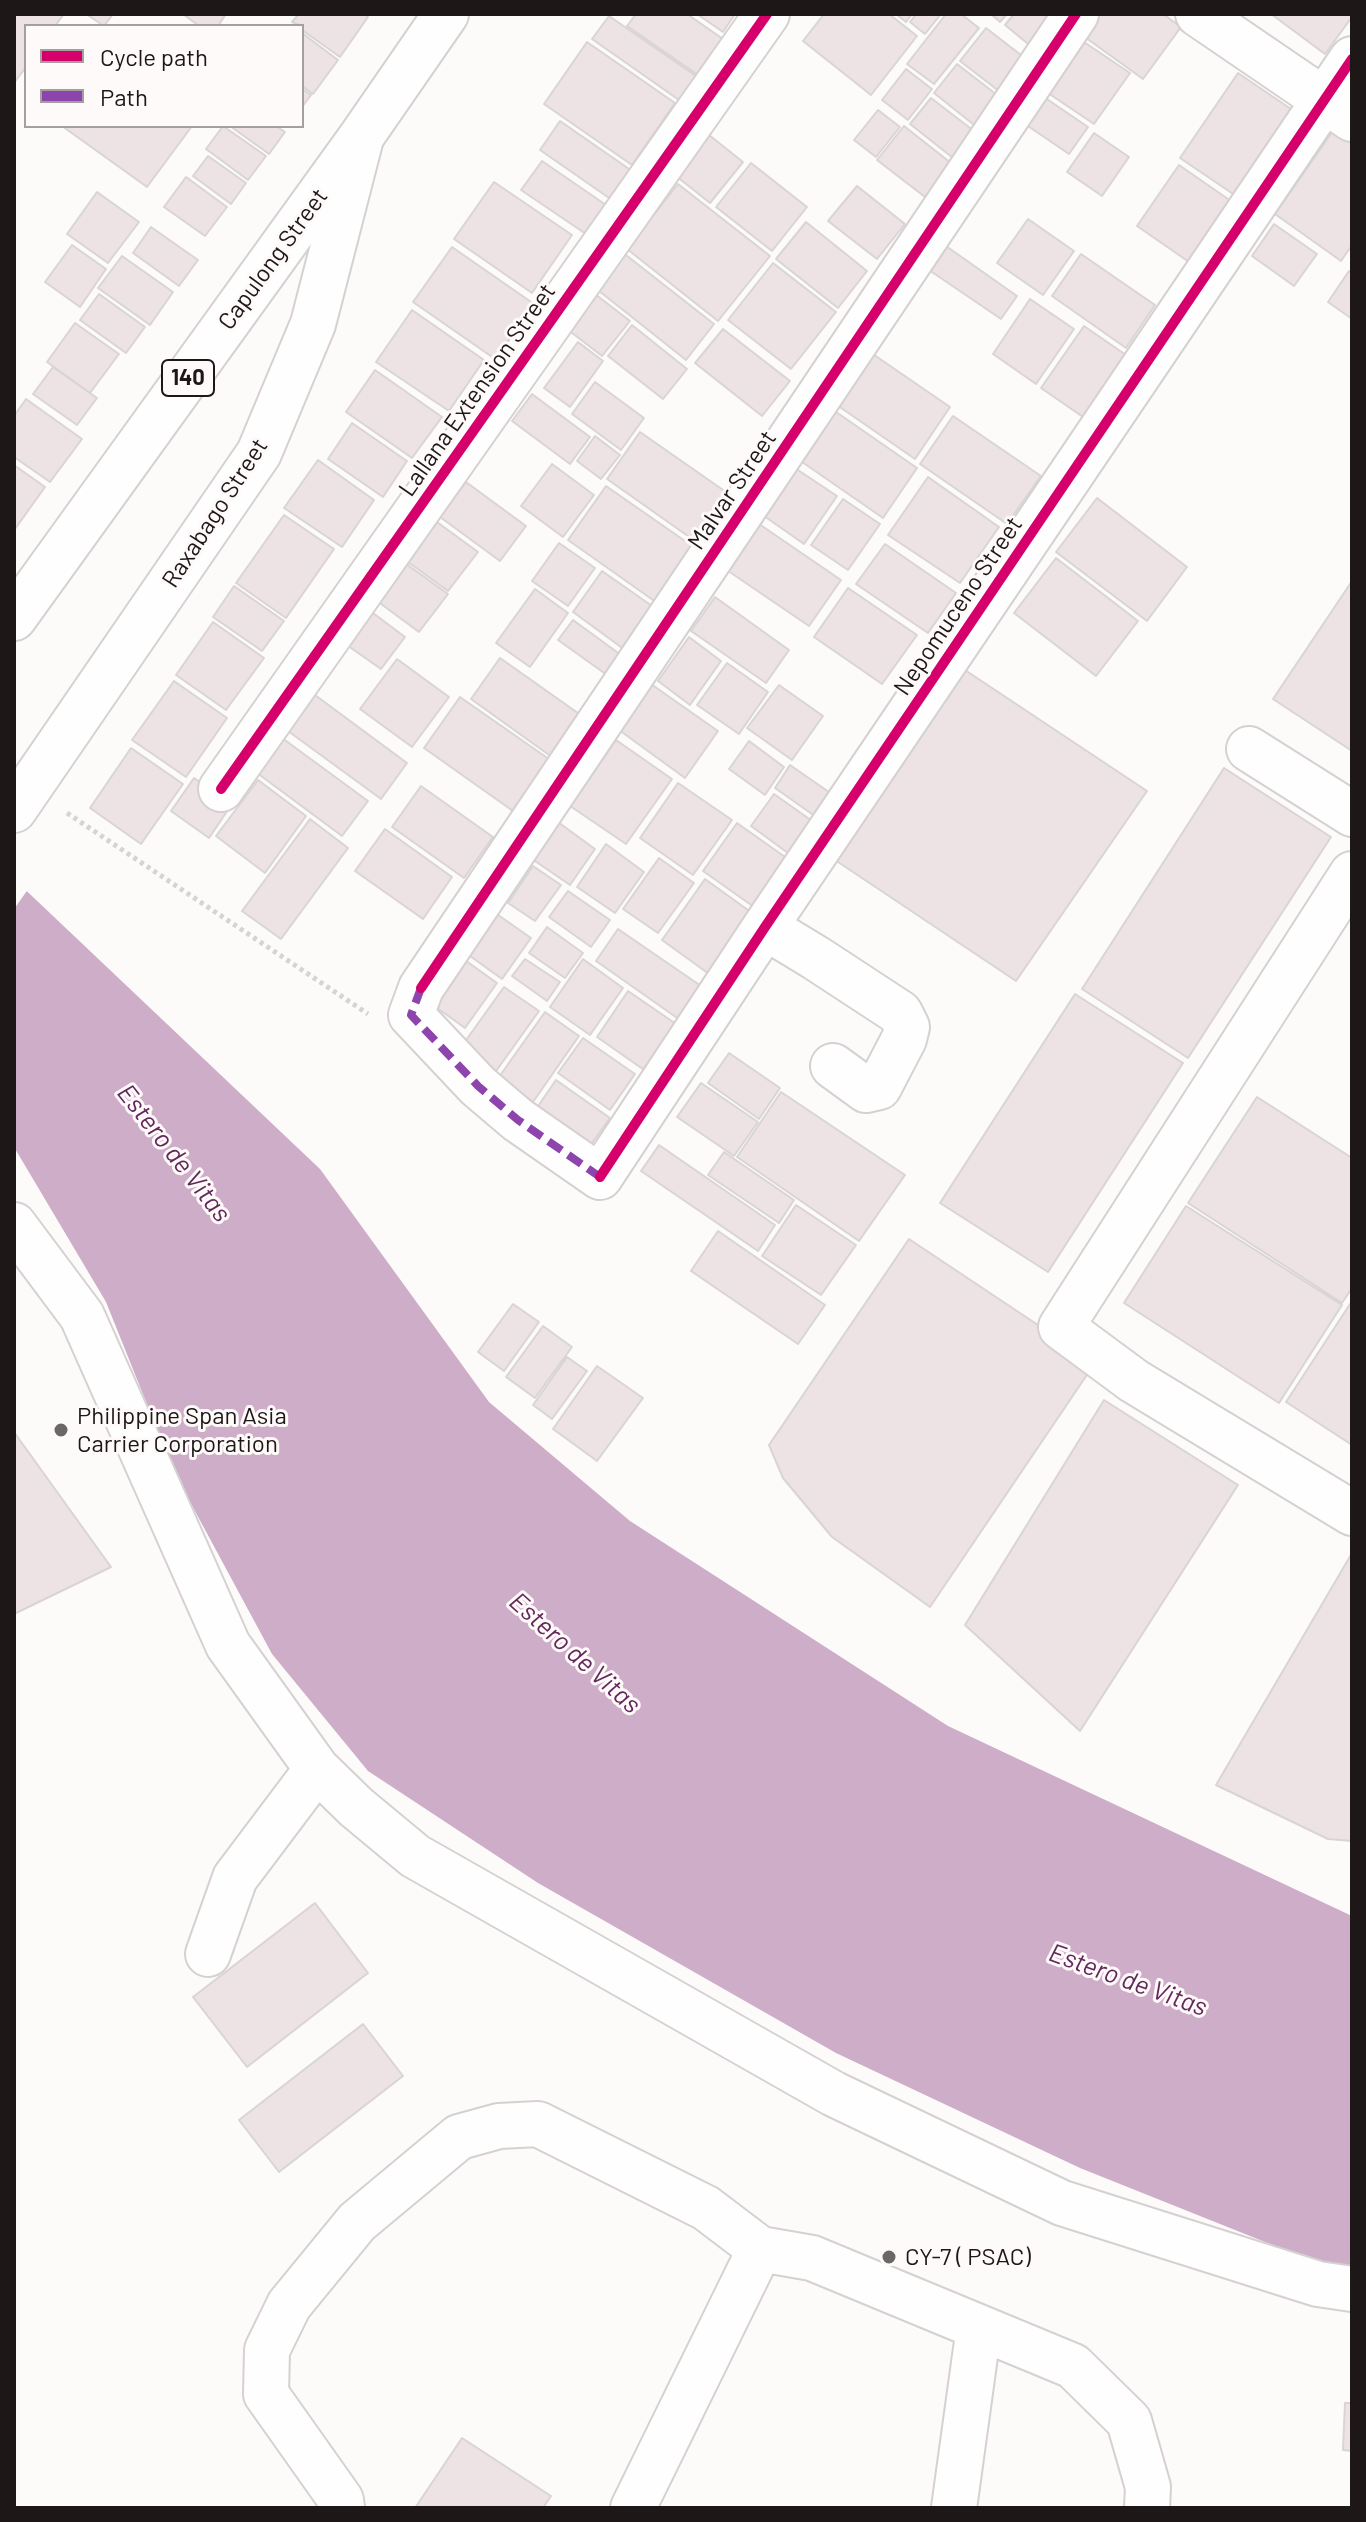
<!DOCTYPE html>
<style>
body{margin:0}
#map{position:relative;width:1366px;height:2522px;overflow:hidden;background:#fdfbfa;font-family:Barlow,sans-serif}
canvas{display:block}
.frame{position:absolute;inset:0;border:16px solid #1d1817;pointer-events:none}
.legend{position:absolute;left:24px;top:24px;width:280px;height:104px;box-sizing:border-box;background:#fefaf9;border:2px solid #a4a09f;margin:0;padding:10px 14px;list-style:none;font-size:24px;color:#1d1817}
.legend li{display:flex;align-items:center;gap:16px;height:40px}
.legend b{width:40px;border:2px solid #a4a09f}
</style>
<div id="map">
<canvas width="1366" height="2522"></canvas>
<div class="frame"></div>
<ul class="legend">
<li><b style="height:10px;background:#d6006c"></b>Cycle path</li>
<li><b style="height:10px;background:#8e44ad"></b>Path</li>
</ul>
</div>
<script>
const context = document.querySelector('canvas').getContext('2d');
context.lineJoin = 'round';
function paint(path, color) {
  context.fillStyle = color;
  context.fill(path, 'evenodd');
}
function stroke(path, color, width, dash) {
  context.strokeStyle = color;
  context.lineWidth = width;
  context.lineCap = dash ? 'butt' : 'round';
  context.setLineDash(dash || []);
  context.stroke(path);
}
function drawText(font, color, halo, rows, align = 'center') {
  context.font = font + ' Barlow,sans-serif';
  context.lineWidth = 6;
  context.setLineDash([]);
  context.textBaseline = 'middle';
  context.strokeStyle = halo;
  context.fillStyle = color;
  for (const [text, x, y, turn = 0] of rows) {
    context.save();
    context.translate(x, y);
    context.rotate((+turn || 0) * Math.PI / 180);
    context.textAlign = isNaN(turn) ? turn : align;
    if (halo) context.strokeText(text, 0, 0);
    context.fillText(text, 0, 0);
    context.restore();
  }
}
paint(new Path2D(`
 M14 879 320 1169 489 1402 630 1521 948 1726 1352 1916V2271L1335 2270 1080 2168 836 2053 538 1883 368 1771 272 1654 175 1474 106 1302 14 1147Z`), '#ceadc8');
paint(new Path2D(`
 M14 875 29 888 14 909Z`), '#fdfbfa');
const building = new Path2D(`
 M14 14H64L55 26H26V67L14 83Z
 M86 14H113L104 26Z
 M183 14H226L218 26H199Z
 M299 14H364L368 17 340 57 302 30V26L292 22Z
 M636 14H687L723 39 698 75 627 26Z
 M697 14H735L723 32Z
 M824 14H889L917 36 871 95 803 41Z
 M896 14H912L906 22Z
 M916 14H941L925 34 910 22Z
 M946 14H961L979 28 934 84 907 64Z
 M991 14H1007L1000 22Z
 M1014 14H1060L1033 48 1005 25Z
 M1087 14H1163L1181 27 1143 79 1075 30Z
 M1271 14H1352V17L1325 54Z
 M609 16 696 76 679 100 592 39Z
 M986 28 1030 62 1004 95 960 61Z
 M302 33 338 60 313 94 302 86Z
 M1078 38 1130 73 1094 124 1042 89Z
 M587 42 675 103 632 165 544 104Z
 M957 64 1001 98 978 128 934 93Z
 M906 69 932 89 908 120 882 100Z
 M1238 73 1294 111 1236 196 1180 158Z
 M302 89 311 95 302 107Z
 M1041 95 1088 127 1069 154 1022 122Z
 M931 98 974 131 953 158 910 124Z
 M878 110 900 127 876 157 854 140Z
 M560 121 632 171 612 200 540 150Z
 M62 126H192L147 187Z
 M223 126 266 156 248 180 206 149Z
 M230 126H276L285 132 269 154Z
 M904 126 951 163 925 197 877 160Z
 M1335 128 1352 140V245L1341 261 1275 214Z
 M704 131 743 162 710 203 671 172Z
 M1094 133 1129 157 1102 196 1067 172Z
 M208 156 246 183 231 204 193 176Z
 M542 161 606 205 586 234 521 190Z
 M751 163 807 207 772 251 716 207Z
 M1179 165 1231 201 1189 262 1137 226Z
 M186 177 227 207 205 236 164 207Z
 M494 182 572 235 532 293 454 239Z
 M678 184 770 256 718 321 627 249Z
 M857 186 905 224 877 259 828 221Z
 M97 192 139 222 108 263 67 234Z
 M1028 219 1074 251 1043 295 997 263Z
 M806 222 867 271 838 308 776 259Z
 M1274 224 1317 254 1294 286 1252 256Z
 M151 227 198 260 179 286 133 253Z
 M72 245 106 269 80 307 45 282Z
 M946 246 1017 296 1001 319 929 270Z
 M452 247 534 304 495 359 413 302Z
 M617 248 714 324 686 360 589 283Z
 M1081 254 1155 305 1126 348 1052 296Z
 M122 256 173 292 150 325 98 288Z
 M773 263 836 312 791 369 728 320Z
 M1349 271 1352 274V319L1328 302Z
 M582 284 630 321 602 356 554 319Z
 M99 294 145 327 126 353 80 320Z
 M1030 299 1074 329 1036 384 993 354Z
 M412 310 484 360 449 411 376 362Z
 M75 323 119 354 90 393 47 362Z
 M632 325 687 369 663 399 608 356Z
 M1084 326 1126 355 1083 417 1041 388Z
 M723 329 790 381 762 416 695 363Z
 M578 342 603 361 570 407 544 388Z
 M867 350 950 407 915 459 831 401Z
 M53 367 97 398 77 425 33 394Z
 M375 370 442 417 412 458 346 412Z
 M595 382 644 418 621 450 572 414Z
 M532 394 590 437 570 464 512 421Z
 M26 399 82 439 50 482 14 457V416Z
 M826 405 917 468 883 518 792 455Z
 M953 416 1041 476 1007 524 920 464Z
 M352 423 407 461 383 497 328 459Z
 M640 432 736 499 702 546 607 479Z
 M595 436 620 455 601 479 577 461Z
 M318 460 374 500 342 547 284 508Z
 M786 462 837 496 804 544 754 509Z
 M552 464 594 495 563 537 521 506Z
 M14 465 45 487 15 529 14 528Z
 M928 477 999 527 960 583 888 535Z
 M466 482 526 526 500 561 440 517Z
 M606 486 698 550 660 605 568 540Z
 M1097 498 1187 567 1147 621 1056 552Z
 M843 499 880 524 848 570 811 545Z
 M743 513 841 580 809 626 712 560Z
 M284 515 334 549 286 618 236 583Z
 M437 522 478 552 448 591 408 562Z
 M559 543 595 568 568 606 532 581Z
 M885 544 956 593 928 633 856 584Z
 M1056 558 1138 621 1096 676 1014 613Z
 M405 563 448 594 419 632 377 601Z
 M602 571 655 608 625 650 573 612Z
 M1352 581V751L1273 699Z
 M234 586 284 621 262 651 213 617Z
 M848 588 917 635 882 684 814 637Z
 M535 589 568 613 530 667 496 643Z
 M715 597 789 650 766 683 691 631Z
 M365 607 405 637 381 669 341 641Z
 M573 620 621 655 607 675 558 640Z
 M213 622 264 658 226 710 176 675Z
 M689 637 721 661 690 705 658 681Z
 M500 658 585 718 556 760 471 699Z
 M397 659 449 697 412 747 360 709Z
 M727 663 768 692 739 734 697 705Z
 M959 666 1147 791 1016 981 832 858Z
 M174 681 227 718 186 777 132 740Z
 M651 684 718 731 685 778 619 730Z
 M779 685 823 716 792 760 747 728Z
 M315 695 407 763 381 799 288 731Z
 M460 697 556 764 520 816 424 748Z
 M278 735 368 801 342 836 253 770Z
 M616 740 672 779 626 844 570 806Z
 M749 741 784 767 765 795 729 769Z
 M131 748 183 784 141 844 90 808Z
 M790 765 836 797 819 819 775 788Z
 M1224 768 1331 837 1188 1058 1082 989Z
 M194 778 232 804 209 838 171 811Z
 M258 780 306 816 265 873 216 836Z
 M678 783 732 820 693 875 640 838Z
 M421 786 493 837 464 878 392 827Z
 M774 794 815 823 792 856 751 826Z
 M310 819 348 848 281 939 242 911Z
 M558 822 595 849 570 885 532 859Z
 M737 823 788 859 754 907 703 871Z
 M385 829 452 877 423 919 355 871Z
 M606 844 644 872 615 913 577 887Z
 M659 858 694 883 658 933 623 909Z
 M533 866 561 885 535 921 508 903Z
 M705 879 752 913 709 974 662 940Z
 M568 891 610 920 591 947 549 917Z
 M491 910 531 938 502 979 463 951Z
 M547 927 583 953 565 978 529 953Z
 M618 929 704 988 680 1020 596 961Z
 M462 958 497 983 465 1028 430 1003Z
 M525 959 560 982 547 1001 512 976Z
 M583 959 623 988 590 1035 550 1007Z
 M504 987 539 1011 494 1074 459 1050Z
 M628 991 679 1026 647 1072 597 1037Z
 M1075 994 1183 1063 1048 1272 940 1203Z
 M545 1012 579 1036 533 1102 499 1077Z
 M583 1038 635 1074 610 1110 558 1073Z
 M729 1053 780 1088 759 1119 708 1083Z
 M556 1080 610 1118 587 1150 534 1112Z
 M701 1083 758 1122 734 1156 677 1117Z
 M781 1092 905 1175 859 1241 737 1157Z
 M1257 1097 1352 1158V1288L1342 1303 1188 1203Z
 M659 1145 775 1225 758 1251 641 1171Z
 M724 1152 794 1200 779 1223 708 1175Z
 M796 1205 856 1245 821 1295 762 1256Z
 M1186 1206 1342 1305 1279 1403 1124 1303Z
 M718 1231 825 1305 798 1344 691 1271Z
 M909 1239 1095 1363 930 1607 832 1537 783 1478 769 1445Z
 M1352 1301V1445L1286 1402Z
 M513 1304 539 1322 504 1371 478 1352Z
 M543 1326 572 1347 535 1398 506 1377Z
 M567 1357 587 1371 552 1419 533 1405Z
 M597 1366 643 1398 597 1461 553 1429Z
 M1104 1400 1238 1485 1080 1731 965 1625Z
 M14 1432 111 1567 14 1614Z
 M1352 1553V1841L1328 1839 1216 1785Z
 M315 1903 368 1973 247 2067 193 1997Z
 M363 2024 403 2076 279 2172 239 2120Z
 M1345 2403H1352V2451L1343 2450Z
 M462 2438 551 2496 543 2508H415Z`);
paint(building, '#ede2e4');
stroke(building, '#d9d4d5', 2);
const minor = new Path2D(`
 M1076 14 421 988 411 1015 478 1086 518 1120 600 1177 765 927 1352 59
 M1198 14 1352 119
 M1249 749 1352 814
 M221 789 767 14
 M14 810 259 453 313 324 361 138
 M1352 874 1061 1327 1134 1381 1352 1513
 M765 927 816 958 900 1013 907 1027 904 1039 879 1087 866 1090 833 1066
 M14 1225 82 1316 228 1645 317 1769 356 1807 415 1856 834 2094 1062 2203 1318 2284 1352 2289
 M208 1954 235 1878 317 1769
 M342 2508 341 2500 266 2394 267 2350 289 2305 357 2222 459 2137 499 2126 538 2124 706 2208 760 2249 812 2258 1073 2366 1129 2421 1148 2487 1147 2508
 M633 2508 760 2249
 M954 2508 979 2327`);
const major = new Path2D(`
 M14 618 361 137 446 14`);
stroke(minor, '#d5d1d0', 48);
stroke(major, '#d5d1d0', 48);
stroke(new Path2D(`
 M67 813 368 1014`), '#d4d4d4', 5, [4, 4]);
stroke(minor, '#fffefe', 44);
stroke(major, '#fffefe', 44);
stroke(new Path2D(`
 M421 988 411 1015 478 1086 518 1120 600 1177`), '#8e44ad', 8, [16, 8]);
stroke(new Path2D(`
 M221 789 767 14
 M421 988 1076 14
 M600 1177 765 927 1352 59`), '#d6006c', 10);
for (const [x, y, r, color] of [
 [61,1430,8,"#6b6766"],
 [889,2257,8,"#6b6766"]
]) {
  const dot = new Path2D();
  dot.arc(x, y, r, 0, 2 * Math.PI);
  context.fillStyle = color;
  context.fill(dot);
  stroke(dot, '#fefaf9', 3);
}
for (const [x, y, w] of [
 [188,378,52]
]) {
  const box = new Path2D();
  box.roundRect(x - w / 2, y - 18, w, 36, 6);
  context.fillStyle = '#fefaf9';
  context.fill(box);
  stroke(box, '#1d1817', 2);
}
drawText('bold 22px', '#1d1817', null, [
 ["140",188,378]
]);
drawText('24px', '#1d1817', '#fefaf9', [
 ["Capulong Street",273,259,-54],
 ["Lallana Extension Street",477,390,-55],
 ["Malvar Street",732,490,-56],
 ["Raxabago Street",215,513,-57],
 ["Nepomuceno Street",958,606,-56]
]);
drawText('24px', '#1d1817', '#fefaf9', [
 ["Philippine Span Asia",77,1416],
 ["Carrier Corporation",77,1444],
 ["CY-7 ( PSAC)",905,2257]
], 'left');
drawText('italic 26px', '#62285b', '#fefaf9', [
 ["Estero de Vitas",174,1153,52],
 ["Estero de Vitas",575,1653,42],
 ["Estero de Vitas",1128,1980,20]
]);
</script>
